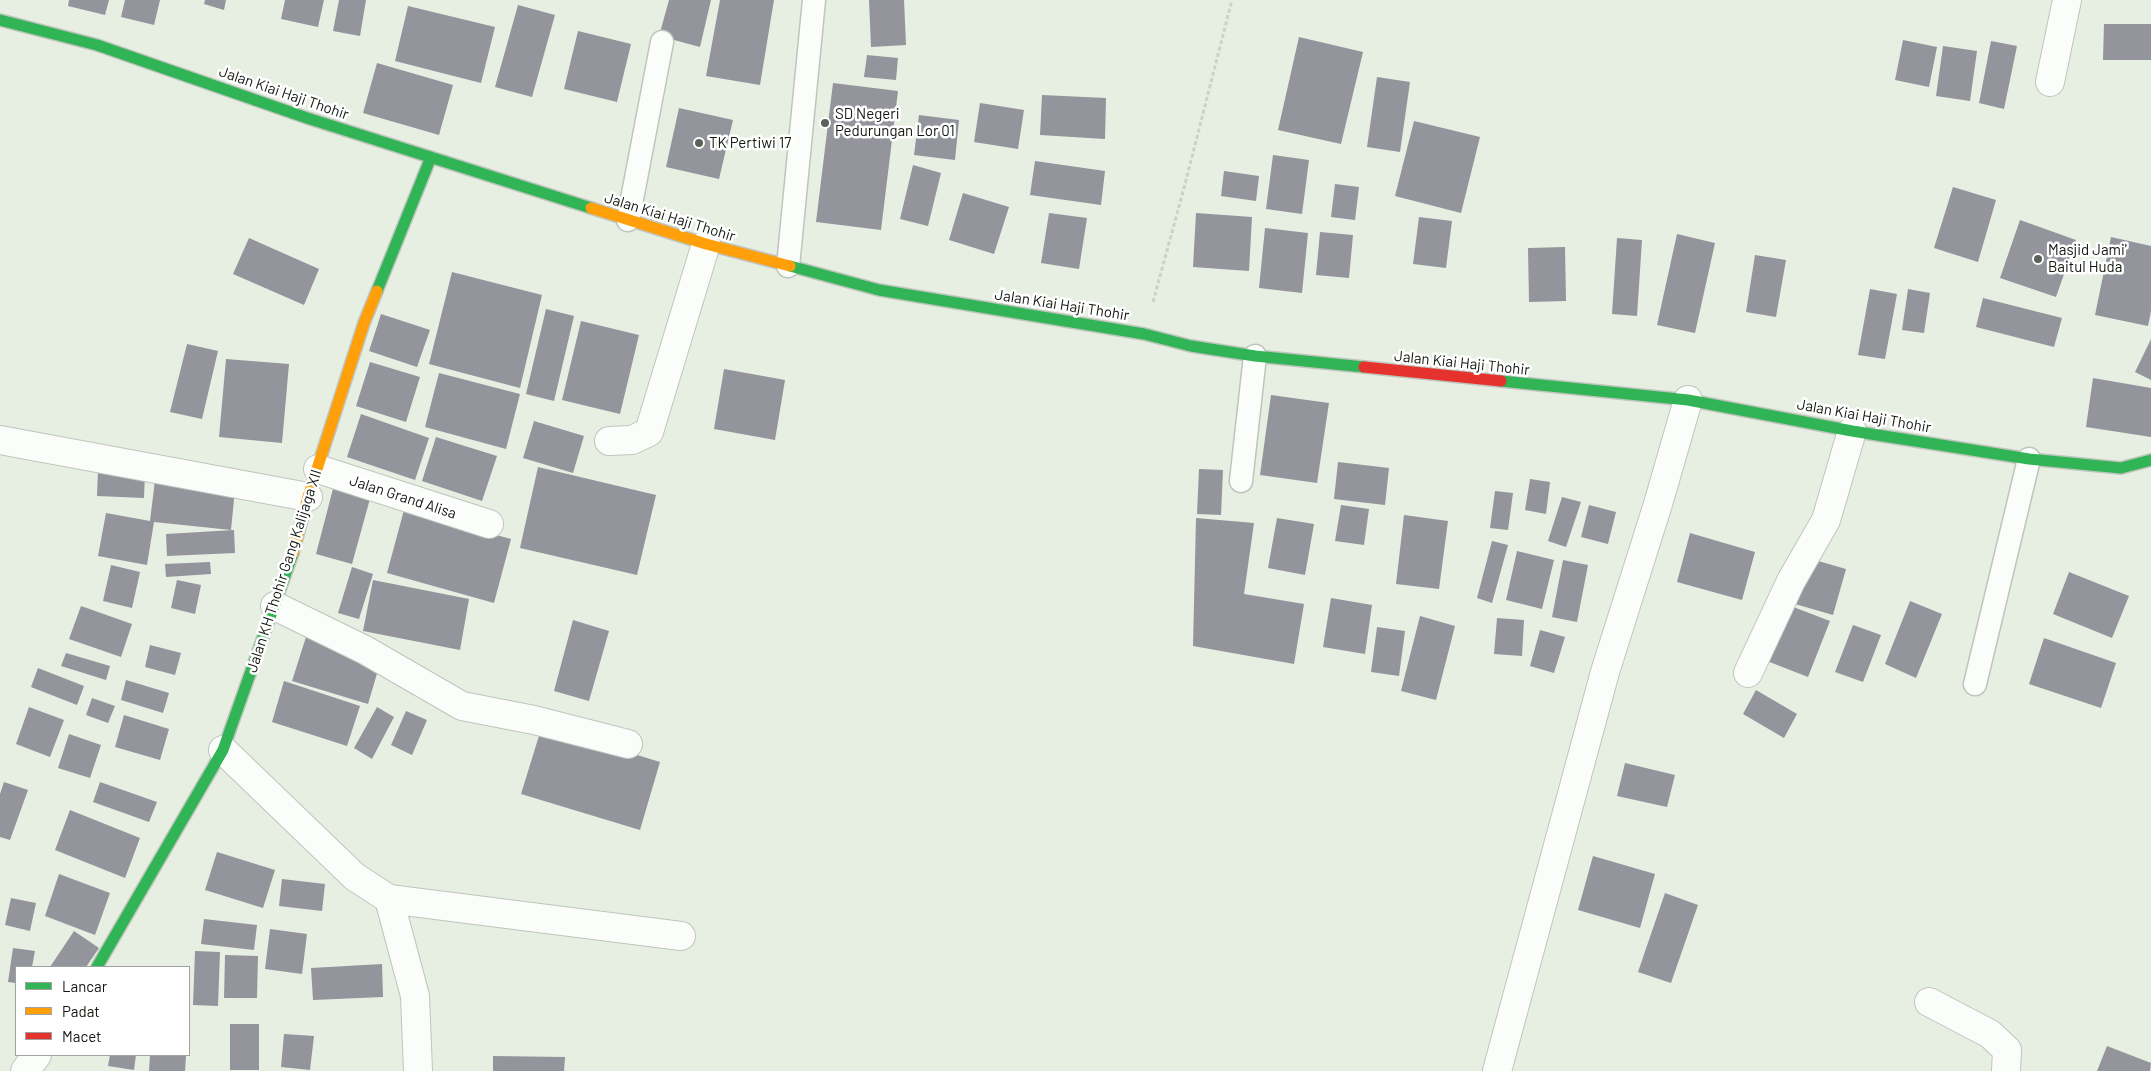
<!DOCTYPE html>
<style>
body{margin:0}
#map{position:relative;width:2151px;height:1071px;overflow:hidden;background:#e7efe3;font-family:Barlow,sans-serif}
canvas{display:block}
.legend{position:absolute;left:15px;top:966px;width:175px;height:90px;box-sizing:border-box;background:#fff;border:1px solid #a0a29f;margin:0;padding:6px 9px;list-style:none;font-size:15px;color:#11160f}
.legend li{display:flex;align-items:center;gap:10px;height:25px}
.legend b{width:25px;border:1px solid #a0a29f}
</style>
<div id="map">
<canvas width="2151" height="1071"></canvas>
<ul class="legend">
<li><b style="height:6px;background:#30b455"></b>Lancar</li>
<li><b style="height:6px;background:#ff9f0a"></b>Padat</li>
<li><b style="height:6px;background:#e5322d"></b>Macet</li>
</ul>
</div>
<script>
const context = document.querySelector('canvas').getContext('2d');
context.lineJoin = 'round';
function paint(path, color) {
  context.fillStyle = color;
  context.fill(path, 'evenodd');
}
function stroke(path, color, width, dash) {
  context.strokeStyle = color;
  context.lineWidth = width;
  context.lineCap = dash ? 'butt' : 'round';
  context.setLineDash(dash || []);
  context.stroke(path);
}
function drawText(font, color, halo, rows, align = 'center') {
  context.font = font + ' Barlow,sans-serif';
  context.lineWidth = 5;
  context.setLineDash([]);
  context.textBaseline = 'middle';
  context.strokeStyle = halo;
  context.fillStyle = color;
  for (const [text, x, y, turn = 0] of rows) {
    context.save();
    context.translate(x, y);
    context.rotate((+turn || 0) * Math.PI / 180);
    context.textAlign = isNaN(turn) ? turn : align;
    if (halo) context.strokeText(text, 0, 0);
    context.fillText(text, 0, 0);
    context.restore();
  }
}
paint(new Path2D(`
 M69 0H109L105 15 68 6Z
 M125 0H160L154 25 121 17Z
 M205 0H226L224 10 204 4Z
 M285 0H324L318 27 281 19Z
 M339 0H366L360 36 333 31Z
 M669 0H711L700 47 659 36Z
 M720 0H774L760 85 706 76Z
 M869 0H904L906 45 871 47Z
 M518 5 555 15 532 97 495 87Z
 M408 6 495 27 481 83 395 61Z
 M2104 24H2151V60H2103Z
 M578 31 631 44 617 102 564 89Z
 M1299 37 1363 52 1341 144 1278 130Z
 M1903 40 1937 47 1929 87 1895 80Z
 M1991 41 2017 46 2004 109 1979 103Z
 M1943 46 1977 51 1970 101 1936 96Z
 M867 55 898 58 896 80 864 77Z
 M377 63 453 85 439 135 363 113Z
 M1377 77 1410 82 1400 152 1367 147Z
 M833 83 898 91 881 230 816 222Z
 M1042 95 1106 98 1105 139 1040 135Z
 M980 103 1024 110 1018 149 974 142Z
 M679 108 733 120 719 179 666 167Z
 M919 115 959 120 955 160 914 155Z
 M1414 121 1480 137 1461 213 1395 196Z
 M1273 155 1309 160 1302 214 1266 209Z
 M1035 161 1105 171 1101 205 1030 195Z
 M913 165 941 173 928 226 900 219Z
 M1224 171 1259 176 1256 201 1221 196Z
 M1335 184 1359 187 1355 220 1331 217Z
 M1953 187 1996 200 1978 262 1934 248Z
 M963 193 1009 207 994 254 949 240Z
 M1049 213 1087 218 1079 269 1041 263Z
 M1196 213 1252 217 1249 271 1193 267Z
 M1419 217 1452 221 1446 268 1413 264Z
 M2020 220 2076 240 2056 297 2000 278Z
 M1265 228 1308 233 1302 293 1259 288Z
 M1320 232 1353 235 1349 278 1316 275Z
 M1677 234 1715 243 1695 333 1657 325Z
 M2111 237 2151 246V311L2148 326 2095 315Z
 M249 238 319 269 304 305 233 274Z
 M1617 238 1642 240 1637 316 1612 314Z
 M1565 247 1566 301 1529 302 1528 248Z
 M1755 255 1786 260 1776 317 1746 312Z
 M452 272 542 295 520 388 429 364Z
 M1870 289 1897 294 1885 359 1858 355Z
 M1908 289 1930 293 1924 333 1902 330Z
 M1983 298 2062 318 2054 347 1976 327Z
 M546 309 574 316 554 401 526 394Z
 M381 314 430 330 417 367 369 351Z
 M581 321 639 335 620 414 562 400Z
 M2151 339V380L2135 372Z
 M187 344 218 351 202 419 170 412Z
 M226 359 289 364 282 443 219 437Z
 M370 362 420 377 406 422 356 406Z
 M724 369 785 380 775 440 714 429Z
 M439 373 520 394 506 449 425 427Z
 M2093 378 2151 388V437L2086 427Z
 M1271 395 1329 403 1317 483 1260 475Z
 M361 414 429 438 415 480 347 457Z
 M534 421 584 436 573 473 523 458Z
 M436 437 497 456 482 501 422 481Z
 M1338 462 1389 468 1385 505 1334 499Z
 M538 467 656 495 637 575 520 548Z
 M1199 469 1223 470 1221 515 1197 514Z
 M98 470 145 472 144 498 97 496Z
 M1530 479 1550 482 1546 514 1525 510Z
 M155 480 235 489 231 530 154 522 147 565 98 556 106 513 150 521Z
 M334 485 371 495 352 564 316 554Z
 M1495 491 1513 493 1508 530 1490 528Z
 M1562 497 1581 502 1566 547 1548 541Z
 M1341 505 1369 509 1364 545 1335 541Z
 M1589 505 1616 512 1608 544 1581 537Z
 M404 510 511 539 494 603 387 573Z
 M1404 515 1448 521 1439 589 1396 584Z
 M1196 518 1254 523 1244 594 1304 604 1294 664 1193 646Z
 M1277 518 1314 524 1305 575 1268 568Z
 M234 530 235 553 167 556 166 534Z
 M1690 533 1755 552 1742 600 1677 582Z
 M1492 541 1508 545 1492 603 1477 598Z
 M1517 551 1554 560 1542 609 1506 600Z
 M1808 558 1846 569 1833 615 1795 604Z
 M1563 560 1588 565 1577 622 1552 617Z
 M210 562 211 574 166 577 165 564Z
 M111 565 140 572 132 608 103 601Z
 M352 567 373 574 359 619 338 613Z
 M2069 572 2129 596 2112 638 2053 614Z
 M177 580 201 585 195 614 171 608Z
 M373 580 469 599 460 650 363 631Z
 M1331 598 1372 605 1365 654 1323 647Z
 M1910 601 1942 614 1916 678 1885 664Z
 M1788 605 1830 621 1808 677 1767 661Z
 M81 606 132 624 121 657 69 639Z
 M1420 616 1455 626 1436 700 1401 691Z
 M1497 618 1524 620 1522 656 1494 654Z
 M573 620 609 631 589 701 554 691Z
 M1853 625 1881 635 1863 682 1835 672Z
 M1377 627 1405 631 1399 676 1371 672Z
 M1540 630 1565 637 1554 673 1530 666Z
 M306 637 381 660 368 704 292 681Z
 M2044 638 2116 663 2101 708 2029 684Z
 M150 645 181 653 175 675 145 667Z
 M66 653 110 666 106 680 61 666Z
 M38 668 84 686 77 705 31 687Z
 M126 680 169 693 163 713 121 700Z
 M284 681 360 706 347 746 272 722Z
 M1756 690 1797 714 1784 738 1743 714Z
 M92 698 115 706 108 723 86 715Z
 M29 707 64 720 50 757 16 744Z
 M377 707 394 717 372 759 354 748Z
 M406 711 427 720 412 755 391 745Z
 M124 715 169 729 160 760 115 747Z
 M542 726 660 762 640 830 521 794Z
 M69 734 101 745 90 778 58 768Z
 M1625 763 1675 775 1667 807 1617 796Z
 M4 782 28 790 10 840 0 837V794Z
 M100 782 157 802 149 822 93 802Z
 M70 810 140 838 125 878 55 850Z
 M217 852 275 870 263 908 205 890Z
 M1593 856 1655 874 1640 928 1578 910Z
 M59 874 110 893 95 935 45 916Z
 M282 879 325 884 322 911 279 906Z
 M1665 893 1698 905 1671 983 1638 972Z
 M11 898 36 903 30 931 5 925Z
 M204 919 257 925 254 950 201 944Z
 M270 929 307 934 302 974 265 969Z
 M74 931 99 948 86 967H50Z
 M13 948 35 951 32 967H16V983L8 982Z
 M195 951 220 952 218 1006 193 1005Z
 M225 955 258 956 257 998H224Z
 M382 964 383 997 313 1000 311 968Z
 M230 1024H259V1070H230Z
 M284 1034 314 1036 310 1070 281 1067Z
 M2107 1046 2151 1063 2150 1071H2097Z
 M110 1055H136L134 1070 108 1066Z
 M150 1055H186L185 1071H149Z
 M493 1056 565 1057 564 1071H493Z`), '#93949c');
const lane = new Path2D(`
 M628 220 662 42
 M788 266 814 0
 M1241 481 1255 356
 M1975 684 2029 459`);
const street = new Path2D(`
 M2050 82 2067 0
 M0 440 308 497
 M609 441 632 440 649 432 706 244
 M318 469 489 524
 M275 606 365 650 462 706 534 720 628 744
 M1748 673 1791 581 1826 520 1852 431
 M223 750 355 877 389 899 681 936
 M389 899 415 996 418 1071
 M1929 1002 1990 1034 2007 1050 2006 1071
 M25 1071 37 1055
 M1497 1071 1605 672 1658 504 1688 400`);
const fast = new Path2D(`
 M0 20 97 45 307 118 591 208
 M790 266 879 290 1144 334 1191 346 1255 356 1364 367
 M377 291 431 157
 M1501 381 1688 400 1852 431 2029 459 2121 468 2151 460
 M97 967 223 750 293 553`);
const slow = new Path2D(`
 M591 208 706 244 790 266
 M293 553 308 497 364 323 377 291`);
const jam = new Path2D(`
 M1364 367 1501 381`);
stroke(lane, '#bfc5bc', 25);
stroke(street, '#bfc5bc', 30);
stroke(fast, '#bfc5bc', 14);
stroke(slow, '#bfc5bc', 14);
stroke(jam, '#bfc5bc', 14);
stroke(new Path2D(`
 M1153 302 1184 188 1232 0`), '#cdd0cb', 3, [4, 2.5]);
stroke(lane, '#fbfdfb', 22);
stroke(street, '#fbfdfb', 28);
stroke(fast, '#30b455', 11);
stroke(slow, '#ff9f0a', 11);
stroke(jam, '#e5322d', 11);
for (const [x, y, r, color] of [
 [825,123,5,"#5c6259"],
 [699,143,5,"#5c6259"],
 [2038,259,5,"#5c6259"]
]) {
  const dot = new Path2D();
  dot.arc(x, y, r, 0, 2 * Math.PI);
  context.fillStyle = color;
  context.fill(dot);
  stroke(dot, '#fff', 2);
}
drawText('15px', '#11160f', '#fff', [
 ["Jalan Kiai Haji Thohir",284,93,19],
 ["Jalan Kiai Haji Thohir",670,217,17],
 ["Jalan Kiai Haji Thohir",1062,305,9],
 ["Jalan Kiai Haji Thohir",1462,363,6],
 ["Jalan Kiai Haji Thohir",1864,416,10],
 ["Jalan Grand Alisa",403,497,18],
 ["Jalan KH Thohir Gang Kalijaga XII",284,571,-72]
]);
drawText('15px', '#11160f', '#fff', [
 ["SD Negeri",835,114],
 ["Pedurungan Lor 01",835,131],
 ["TK Pertiwi 17",709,143],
 ["Masjid Jami'",2048,250],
 ["Baitul Huda",2048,267]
], 'left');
</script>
